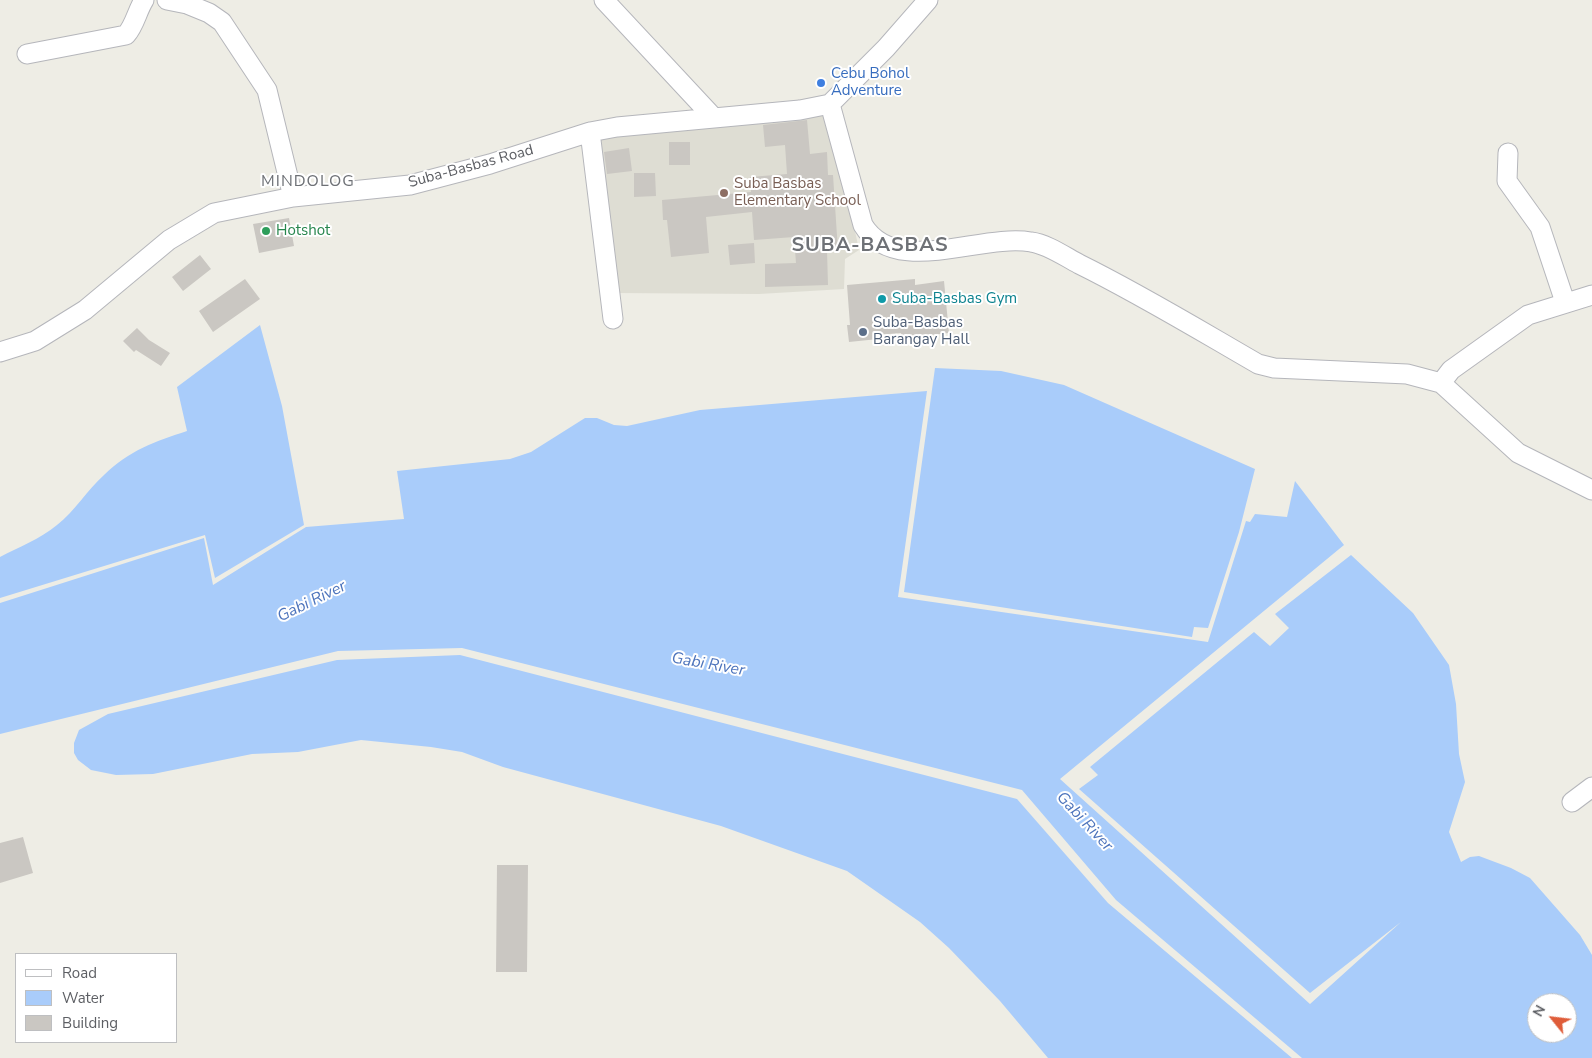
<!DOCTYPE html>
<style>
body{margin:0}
#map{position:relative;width:1592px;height:1058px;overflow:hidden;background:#eeede5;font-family:"Nunito Sans",sans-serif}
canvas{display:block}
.legend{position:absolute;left:15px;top:953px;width:162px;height:90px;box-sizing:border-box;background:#fff;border:1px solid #bebfc1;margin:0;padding:6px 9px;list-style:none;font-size:15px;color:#5d5f64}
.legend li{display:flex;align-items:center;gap:10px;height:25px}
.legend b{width:25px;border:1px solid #bebfc1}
.north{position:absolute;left:1527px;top:993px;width:50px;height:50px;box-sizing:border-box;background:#fff;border:1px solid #bebfc1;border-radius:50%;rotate:299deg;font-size:14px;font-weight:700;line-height:20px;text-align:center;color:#5d5f64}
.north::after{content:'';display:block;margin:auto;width:18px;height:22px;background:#df5d3a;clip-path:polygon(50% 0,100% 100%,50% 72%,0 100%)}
</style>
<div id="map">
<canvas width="1592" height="1058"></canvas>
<ul class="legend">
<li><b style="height:6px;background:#fff"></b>Road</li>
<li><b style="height:14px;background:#a9ccfa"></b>Water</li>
<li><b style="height:14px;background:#cac7c2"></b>Building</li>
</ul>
<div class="north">N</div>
</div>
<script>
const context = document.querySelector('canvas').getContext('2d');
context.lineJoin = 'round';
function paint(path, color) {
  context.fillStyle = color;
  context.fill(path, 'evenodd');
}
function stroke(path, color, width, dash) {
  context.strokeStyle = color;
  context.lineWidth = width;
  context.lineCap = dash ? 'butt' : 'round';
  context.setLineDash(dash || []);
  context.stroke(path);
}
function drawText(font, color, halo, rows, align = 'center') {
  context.font = font + ' "Nunito Sans",sans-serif';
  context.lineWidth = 4;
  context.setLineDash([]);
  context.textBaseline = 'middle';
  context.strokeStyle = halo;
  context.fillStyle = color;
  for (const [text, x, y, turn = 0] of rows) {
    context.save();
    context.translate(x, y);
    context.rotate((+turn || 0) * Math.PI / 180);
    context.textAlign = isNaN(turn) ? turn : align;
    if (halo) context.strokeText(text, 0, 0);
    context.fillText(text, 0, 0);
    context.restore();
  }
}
paint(new Path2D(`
 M830 113 859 250 845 259 844 289 759 294 613 293 595 136Z`), '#deddd3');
paint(new Path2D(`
 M260 325 282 406 304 525 215 578 205 535 0 598V557C19 547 40 539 57 525 75 511 87 490 104 475 128 451 156 441 187 431L177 387Z
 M935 368 1001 371 1064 385 1255 469 1239 532 1208 628 1194 627 1192 637 904 592Z
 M927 391 898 597 1208 642 1246 521 1250 522 1255 514 1287 517 1295 481 1344 545 1060 779 1310 1004 1401 922 1310 993 1079 789 1098 775 1090 767 1254 632 1270 646 1289 628 1275 614 1351 555 1413 613 1449 665 1456 704 1459 754 1465 782 1449 832 1461 862 1470 857 1479 856 1511 868 1530 878 1580 935 1592 955V1058H1302L1116 900 1022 790 462 648 338 651 0 734V603L204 538 213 585 306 527 404 519 397 471 510 459 531 452 585 418H597L614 425 627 426 700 410ZM1537 1003H1567V1033H1537Z
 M460 655 1017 799 1108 903 1292 1058H1048L1000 1001 949 948 920 922 847 871 721 826 503 767 462 752 431 747 361 740 298 752 252 754 153 774 116 775 91 770 78 760 74 753V743L79 730 108 714 337 660Z`), '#a9ccfa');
paint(new Path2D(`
 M807 120 810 154 827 152 828 175H833L838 251H827L828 285 765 287V264L796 263 794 237 754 240 752 212 706 217 709 253 671 257 667 220H663L662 200 751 192 750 177 787 174 785 145 765 147 763 125Z
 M669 142H690V165H669Z
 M629 148 632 171 607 174 604 152Z
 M634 173H655L656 196 634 197Z
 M289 218 294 246 259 253 253 224Z
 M754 243 755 263 730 265 728 245Z
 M200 255 211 269 183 291 172 277Z
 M245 279 260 299 213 332 199 311Z
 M915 279V285L944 281 949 333 902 338 901 333 877 335 878 339 849 342 847 325H850L847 285Z
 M137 328 149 340 170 353 161 366 136 350 134 352 123 341Z
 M23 837 33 873 0 883V843Z
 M497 865H528L527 972H496Z`), '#cac7c2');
const minor = new Path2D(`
 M167 0 187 4 209 13 222 22 267 90 293 197
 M604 0 713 117
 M27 54 126 35C135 25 137 11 144 0
 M830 104 863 225C895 278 981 233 1031 242 1047 244 1064 256 1079 264 1140 294 1199 330 1258 364L1274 368 1407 374 1441 383 1518 453 1592 490
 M590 132 613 319
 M1508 153 1507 181 1540 227 1565 302
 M0 352 35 341 85 310 169 240 214 213 293 197 410 185 490 164 590 132 617 127 800 110 830 104 886 48 928 0
 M1441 383 1451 370 1528 315 1592 295
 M1572 802 1592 787`);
stroke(minor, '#b5b6bb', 21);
stroke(minor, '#fff', 19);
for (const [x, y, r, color] of [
 [821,83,5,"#3f7fe0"],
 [724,193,5,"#8d6e63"],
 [266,231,5,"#2e9e5b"],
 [882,299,5,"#0f9aa8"],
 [863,332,5,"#5c6f8a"]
]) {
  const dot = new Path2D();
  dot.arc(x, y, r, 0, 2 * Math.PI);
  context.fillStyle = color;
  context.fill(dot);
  stroke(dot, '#fff', 2);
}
drawText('15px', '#366cbe', '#fff', [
 ["Cebu Bohol",831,74],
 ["Adventure",831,91]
], 'left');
drawText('15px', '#5d5f64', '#fff', [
 ["Suba-Basbas Road",471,167,-15]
]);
drawText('15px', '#785e54', '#fff', [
 ["Suba Basbas",734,184],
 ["Elementary School",734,201]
], 'left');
drawText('15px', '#27864d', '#fff', [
 ["Hotshot",276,231]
], 'left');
drawText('15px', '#0d838f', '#fff', [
 ["Suba-Basbas Gym",892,299]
], 'left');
drawText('15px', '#4e5e75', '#fff', [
 ["Suba-Basbas",873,323],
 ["Barangay Hall",873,340]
], 'left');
context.letterSpacing = '1px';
drawText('16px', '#6e7176', '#fff', [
 ["MINDOLOG",308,182]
]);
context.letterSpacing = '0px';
drawText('italic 16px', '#4d74bc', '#fff', [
 ["Gabi River",312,602,-26],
 ["Gabi River",708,665,10],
 ["Gabi River",1084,822,47]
]);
context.letterSpacing = '1px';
drawText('bold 20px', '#6e7176', '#fff', [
 ["SUBA-BASBAS",870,246]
]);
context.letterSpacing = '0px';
</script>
